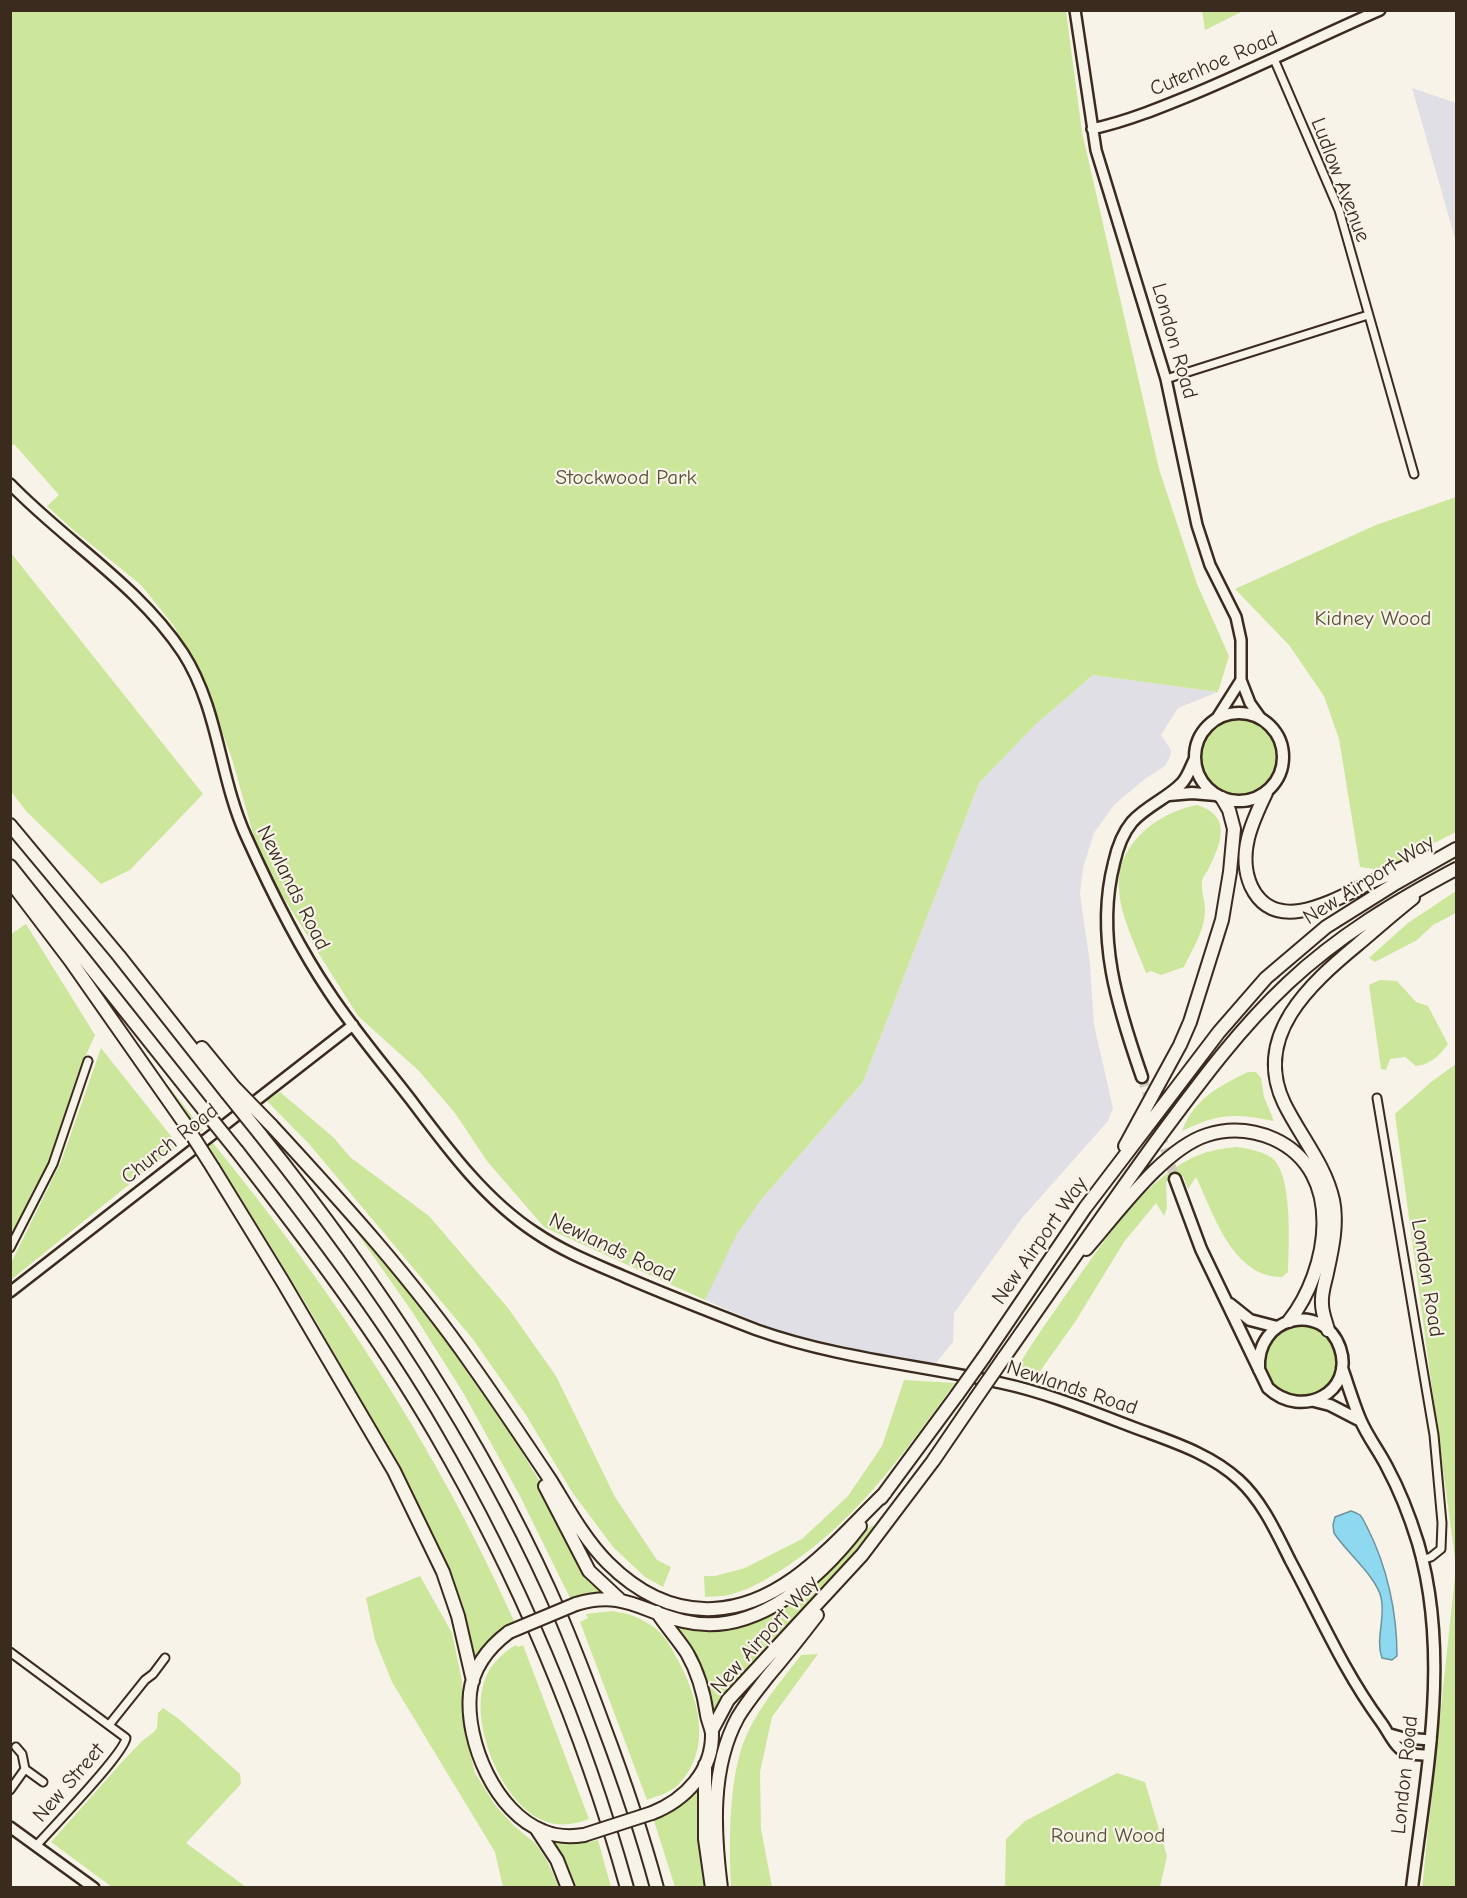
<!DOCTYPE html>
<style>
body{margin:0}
#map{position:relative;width:1467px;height:1898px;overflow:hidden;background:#f7f3e8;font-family:"Comic Neue",sans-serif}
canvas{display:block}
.frame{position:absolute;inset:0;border:12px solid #3b2a1e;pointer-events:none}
</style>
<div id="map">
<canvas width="1467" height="1898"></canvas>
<div class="frame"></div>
</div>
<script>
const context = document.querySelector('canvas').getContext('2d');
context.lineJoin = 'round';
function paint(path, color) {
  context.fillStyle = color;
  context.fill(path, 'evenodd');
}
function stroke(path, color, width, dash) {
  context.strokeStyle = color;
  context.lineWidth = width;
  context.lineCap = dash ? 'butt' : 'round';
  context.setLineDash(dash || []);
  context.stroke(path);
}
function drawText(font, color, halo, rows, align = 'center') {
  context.font = font + ' "Comic Neue",sans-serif';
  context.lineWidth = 4.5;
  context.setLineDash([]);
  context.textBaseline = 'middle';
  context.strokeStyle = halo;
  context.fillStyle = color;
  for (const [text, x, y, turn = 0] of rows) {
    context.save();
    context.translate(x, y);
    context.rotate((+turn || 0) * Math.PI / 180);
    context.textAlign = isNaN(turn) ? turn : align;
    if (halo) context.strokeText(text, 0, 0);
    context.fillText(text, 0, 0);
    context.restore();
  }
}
paint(new Path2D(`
 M1412 88 1456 103V242Z
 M1093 675 1218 692 1178 708 1161 735 1171 750 1170 757 1165 766 1146 778 1114 805 1094 833 1083 868 1080 894 1090 964 1094 1025 1113 1108 1108 1121 1022 1218 954 1313 953 1342 936 1363 889 1357 775 1330 705 1300 723 1244 863 1082 979 783 1036 724Z`), '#e0dfe6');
paint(new Path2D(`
 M1202 10H1243V11L1205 30Z
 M11 11H1066L1082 132 1159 469 1197 584 1229 656 1218 692 1093 675 1036 724 979 783 863 1082 760 1201 737 1234 705 1300 544 1227 487 1161 455 1113 419 1071 358 1016 261 862 232 759 204 682 174 626 141 585 72 529 47 506 59 495 14 444 11 446Z
 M1456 497V832L1381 870 1360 867 1339 739 1324 696 1289 645 1235 589 1376 525Z
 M11 553 203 794 130 870 101 884 26 811 11 791Z
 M1200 758a40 40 0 1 1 80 0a40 40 0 1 1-80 0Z
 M1197 805C1233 816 1221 844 1208 870 1206 873 1202 878 1202 882 1201 891 1205 901 1205 910 1205 930 1192 950 1184 967L1161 975 1151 971 1146 973C1137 948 1120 916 1119 889 1116 845 1156 813 1197 805Z
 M1456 883V913L1433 925 1417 940 1375 962 1369 958 1408 923 1456 891 1454 884Z
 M26 924 95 1035 77 1075 48 1164 32 1192 11 1238V934Z
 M1380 980 1397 981 1416 1002 1428 1006 1448 1044C1439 1056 1431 1064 1416 1066L1405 1057 1390 1059 1386 1070 1381 1069 1369 985Z
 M101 1048 178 1145 12 1279 11 1263 61 1162Z
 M1456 1064V1887L1422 1888 1456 1566 1395 1114 1431 1082Z
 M1248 1072H1256L1261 1078 1264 1097 1274 1121C1234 1113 1219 1113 1182 1131 1194 1099 1219 1086 1248 1072Z
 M159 1074 203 1130 200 1132 158 1075Z
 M280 1092 333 1137 350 1157 429 1216 508 1308 556 1376 615 1497 657 1560 671 1567 663 1587 645 1577 614 1548 572 1492 526 1415 472 1338 310 1145 267 1101Z
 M213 1143C334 1292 435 1445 514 1621L475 1661 462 1603 440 1548 410 1487 308 1307 209 1146Z
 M1237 1147C1249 1149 1262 1151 1272 1158 1293 1174 1289 1247 1288 1272L1282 1277C1232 1277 1214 1214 1196 1177L1188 1189 1183 1176 1166 1182 1167 1208 1164 1216 1156 1203 1124 1242 1075 1322 1038 1374H1014C1031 1343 1052 1315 1072 1286 1101 1246 1129 1202 1169 1172 1191 1156 1210 1149 1237 1147Z
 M339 1207 435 1322 488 1396 607 1593 570 1598 520 1496 464 1394 413 1313Z
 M1265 1361a36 36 0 1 1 72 0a36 36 0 1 1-72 0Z
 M904 1380 955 1383C905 1451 860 1517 789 1565 770 1577 754 1588 732 1594 723 1597 713 1596 705 1597L704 1576H715L745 1568 802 1539 848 1496 882 1446Z
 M872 1525 874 1527 825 1587 715 1712C709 1678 700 1655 678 1628 771 1638 815 1588 872 1525Z
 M420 1576 452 1633 462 1681 463 1711 467 1739 475 1773 495 1805 514 1826 535 1843 546 1859 559 1887H503L495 1852 392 1682 375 1640 366 1598Z
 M612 1611C628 1613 642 1618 655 1628 666 1637 672 1649 679 1662 699 1700 713 1751 677 1786 669 1793 657 1796 647 1800L580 1622 588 1618 586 1614Z
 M516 1645 518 1647 523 1645 589 1819C571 1826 553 1827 536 1817 500 1796 472 1726 483 1686 487 1668 500 1654 516 1645Z
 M818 1654 772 1717 760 1772 761 1829 772 1887H731C729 1843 728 1772 748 1732 761 1704 782 1680 801 1655Z
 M163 1708 179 1719 240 1774 241 1784 186 1843 246 1887H112L51 1842 122 1762 143 1740 153 1733 157 1728 158 1713Z
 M1117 1773 1145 1782 1167 1856 1160 1887H1005L1006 1839 1025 1821Z
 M697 1789V1836L706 1887H675L654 1821 679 1806Z
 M552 1839 579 1842 589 1840V1842L598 1840 611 1887H574Z`), '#cce69c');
const water = new Path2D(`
 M1351 1511C1354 1512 1357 1513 1360 1515 1363 1518 1365 1524 1367 1527 1387 1566 1397 1612 1397 1656L1392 1660 1382 1658C1375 1639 1386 1618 1381 1597 1375 1575 1347 1553 1334 1533L1333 1525 1335 1517Z`);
paint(water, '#8fd9f0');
stroke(water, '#6d939c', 1.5);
stroke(new Path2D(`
 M1142 1077 1175 1179`), '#d1cbc0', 10, [10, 5]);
const street = new Path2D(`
 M1274 59 1339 210 1414 474
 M1166 379 1368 315
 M1377 1098 1434 1435 1442 1523 1441 1549 1431 1557 1421 1560
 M10 1248 53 1164 88 1061
 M10 1652 126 1738C124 1754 51 1829 36 1846
 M109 1725 145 1680 153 1674 165 1658
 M25 1769 43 1782
 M10 1790 25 1769 22 1754 16 1747`);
const secondary = new Path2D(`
 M1075 10 1096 150 1166 379 1197 525 1210 565 1236 617 1241 640V680L1250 703 1260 717
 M1092 129C1128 121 1162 107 1196 93 1258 67 1318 37 1380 10
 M10 484C66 542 138 585 183 653 219 709 219 777 246 836 269 887 298 946 329 992 354 1030 384 1065 411 1100 447 1148 485 1200 536 1233 564 1252 595 1264 625 1277 669 1296 713 1313 757 1330 836 1358 919 1365 1001 1383 1048 1393 1093 1412 1138 1429 1173 1442 1211 1454 1239 1480 1262 1501 1276 1532 1290 1560 1319 1614 1344 1672 1381 1722 1387 1730 1392 1742 1399 1748 1406 1755 1419 1755 1429 1755
 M1217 718 1241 680
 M10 1292 353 1025
 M1390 1734 1404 1738 1431 1740
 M10 1827 94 1888`);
const primary = new Path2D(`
 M1195 757a44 44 0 1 1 88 0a44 44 0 1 1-88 0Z
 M1169 795 1192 793 1216 795
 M1142 1077C1118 1008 1095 937 1114 863 1117 849 1122 834 1132 822 1146 806 1168 798 1182 783 1188 777 1191 766 1195 759
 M1175 1179 1201 1249 1268 1388C1302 1420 1355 1392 1340 1348 1324 1301 1255 1315 1259 1370
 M1230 1304 1250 1320 1277 1327
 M1342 1368C1348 1385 1353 1402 1360 1419 1367 1436 1379 1451 1387 1467 1400 1491 1410 1517 1418 1543 1451 1655 1426 1775 1412 1888
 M1314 1401 1330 1405 1361 1421`);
const highway = new Path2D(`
 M1266 793C1252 822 1237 854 1251 886 1275 937 1336 899 1369 883 1389 874 1409 865 1428 857
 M10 825 119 956 227 1093
 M10 866 204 1110
 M10 881 70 960 185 1124
 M202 1048 234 1087
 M271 1125C342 1202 412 1279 472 1365 499 1403 525 1442 551 1481 568 1509 585 1540 608 1563 636 1591 672 1611 713 1609 786 1606 837 1539 885 1493
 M260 1134C372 1274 474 1425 549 1589 569 1633 586 1678 603 1724 623 1777 642 1832 657 1888
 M1125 1146 1180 1045 1190 1022 1222 920 1230 872 1234 829 1229 810 1222 798
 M237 1151C307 1241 377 1333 435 1433 517 1574 583 1730 627 1888
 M213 1168 283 1282 394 1471 443 1572 458 1616 473 1681
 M1086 1249C1117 1214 1163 1149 1207 1135 1229 1128 1253 1130 1274 1139 1346 1172 1329 1270 1289 1321
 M1328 1330C1326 1322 1322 1313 1322 1304 1321 1293 1325 1283 1327 1273 1332 1250 1338 1224 1333 1200 1325 1164 1300 1136 1284 1103 1252 1036 1310 984 1357 945 1376 929 1394 913 1413 898
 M984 1357 1085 1208 1219 1032 1266 978 1326 927 1396 883 1456 849
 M1003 1359C1055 1285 1106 1210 1160 1136 1200 1082 1239 1029 1288 983 1338 936 1396 901 1456 869
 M545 1486 589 1571 619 1599
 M881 1498 957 1395
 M576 1604C624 1590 640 1611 683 1621 755 1639 820 1578 860 1526
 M509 1632C489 1647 473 1667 470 1693 465 1742 496 1813 543 1831 557 1837 571 1837 584 1835
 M712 1730 728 1700 862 1555 933 1461 976 1398
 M705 1765V1839L712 1888
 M652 1813C685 1800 713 1771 712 1733 711 1727 708 1721 707 1715 704 1693 698 1672 687 1653 678 1639 666 1626 657 1612
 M536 1828 557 1860 568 1888
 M721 1888C714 1832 710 1768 738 1717 747 1702 758 1689 768 1676 785 1656 801 1636 817 1615`);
stroke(street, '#3b2a1e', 11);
stroke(secondary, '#3b2a1e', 14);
stroke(primary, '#3b2a1e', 15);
stroke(highway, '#3b2a1e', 16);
stroke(street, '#f7f3e8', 7);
stroke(secondary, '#f7f3e8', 9);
stroke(primary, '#f7f3e8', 10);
stroke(highway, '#f7f3e8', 12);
const highwayBridge = new Path2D(`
 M234 1087 271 1125
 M227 1093 260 1134
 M204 1110 237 1151
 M185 1124 213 1168
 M957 1395 984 1357
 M976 1398 1003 1359
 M509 1632 576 1604
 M584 1835 652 1813`);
stroke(highwayBridge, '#3b2a1e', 16, []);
stroke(highwayBridge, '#f7f3e8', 12);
drawText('21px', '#3b2a1e', '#f7f3e8', [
 ["Cutenhoe Road",1214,64,-23],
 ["Ludlow Avenue",1340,180,69],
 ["London Road",1174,341,74],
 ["New Airport Way",1369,880,-32],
 ["Newlands Road",293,888,63],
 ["Church Road",170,1144,-38],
 ["New Airport Way",1040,1241,-55],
 ["Newlands Road",612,1248,25],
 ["London Road",1427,1278,81],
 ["Newlands Road",1072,1388,18],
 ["New Airport Way",765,1635,-48],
 ["London Road",1405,1775,-84],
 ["New Street",69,1783,-49]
]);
drawText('21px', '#585037', '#f7f3e8', [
 ["Stockwood Park",626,478],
 ["Kidney Wood",1373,619],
 ["Round Wood",1108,1836]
]);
</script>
